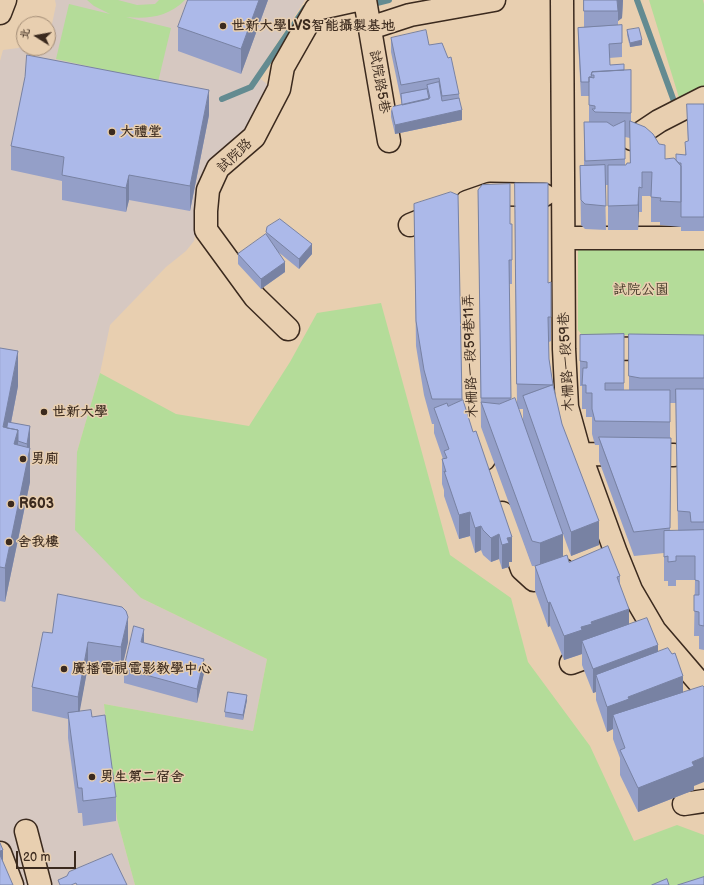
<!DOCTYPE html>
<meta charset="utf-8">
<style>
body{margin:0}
#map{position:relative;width:704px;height:885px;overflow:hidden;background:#e8cfb0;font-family:"Balsamiq Sans","LXGW WenKai TC",sans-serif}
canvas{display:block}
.north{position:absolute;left:16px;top:16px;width:40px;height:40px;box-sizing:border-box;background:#e8cfb0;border:1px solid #a38d76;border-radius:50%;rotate:281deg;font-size:11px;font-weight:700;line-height:16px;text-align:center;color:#3b2a1e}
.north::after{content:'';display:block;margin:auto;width:14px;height:18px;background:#3b2a1e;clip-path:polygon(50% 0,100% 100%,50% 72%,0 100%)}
.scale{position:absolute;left:16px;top:851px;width:60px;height:18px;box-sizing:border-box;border:2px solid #3b2a1e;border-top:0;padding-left:5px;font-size:12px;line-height:14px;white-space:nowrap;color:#3b2a1e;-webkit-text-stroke:3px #e8cfb0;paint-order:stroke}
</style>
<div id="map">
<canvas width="704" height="885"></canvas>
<div class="north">北</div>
<div class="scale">20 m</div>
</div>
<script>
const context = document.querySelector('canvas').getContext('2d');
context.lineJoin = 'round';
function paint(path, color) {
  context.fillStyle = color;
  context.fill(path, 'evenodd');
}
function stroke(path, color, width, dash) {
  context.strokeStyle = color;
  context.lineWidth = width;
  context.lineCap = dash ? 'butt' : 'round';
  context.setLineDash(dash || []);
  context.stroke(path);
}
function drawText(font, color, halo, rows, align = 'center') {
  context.font = font + ' "Balsamiq Sans","LXGW WenKai TC",sans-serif';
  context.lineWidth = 3;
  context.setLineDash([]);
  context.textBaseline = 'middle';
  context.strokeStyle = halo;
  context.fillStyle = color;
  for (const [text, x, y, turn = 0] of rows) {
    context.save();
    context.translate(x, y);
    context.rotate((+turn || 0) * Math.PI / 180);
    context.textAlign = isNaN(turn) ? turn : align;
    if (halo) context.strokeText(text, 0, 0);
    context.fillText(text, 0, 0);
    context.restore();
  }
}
paint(new Path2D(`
 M55 0H305L256 75 268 85 266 102 257 120 205 172 194 241 186 251 166 267 110 325 100 373 77 452 141 598 267 659 253 731 104 704 117 819 135 885H0V61L3 50 18 48 24 45V48H48V29L52 24 56 5Z`), '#d6c8c1');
paint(new Path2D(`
 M87 0H118L137 5 155 4 159 0H185C168 17 149 19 126 17L171 28 158 82 56 59 69 4 110 14 94 6Z
 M649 0H703L704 4V90L680 101Z
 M580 246 704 247V335H582L578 330V250Z
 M381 303 450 555 511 598 528 662 590 746 634 841 677 825 704 835V885H135L117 819 104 704 253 731 267 659 141 598 75 530 77 452 100 373 176 414 249 426 290 362 317 313Z`), '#b4dc99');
stroke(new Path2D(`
 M637 0 675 104
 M373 4 389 0
 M222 99 251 87 305 8`), '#638b91', 6);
const minor = new Path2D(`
 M365 0 389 141
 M562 0 564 349 567 407 580 454 616 553 631 590 655 631 704 688
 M0 13 5 0
 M370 28 410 15 494 0
 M632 139 659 121 704 98
 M410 225 442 212
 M565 238H704
 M288 329 255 297 206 230V211L208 190 218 168 254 137 279 89 283 67 316 9 357 0
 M594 349 704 348
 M580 454 674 455
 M484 459 472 423 467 202 490 194 544 195
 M502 513 522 569 534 580 563 570
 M571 663 609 649
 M684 804 704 801
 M26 831 40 885
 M0 853 12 885`);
stroke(minor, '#3b2a1e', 25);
stroke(minor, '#e8cfb0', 22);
paint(new Path2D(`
 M268 0 241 74 178 51V27Z
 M584 0H623L622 18 618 21V25H622V57L609 58 610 65 624 70H631V122L665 159 676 160 685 155 688 142 687 104H704V231H681V178V227L660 225V222H651V196H642V212H639L638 230H608V185H605L606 230 585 229 581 225 580 166H584V122H589V96H581L578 42V28L584 27ZM625 137 630 138V163L626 165H625Z
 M627 30 642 45 630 47 627 35Z
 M391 38 429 45 459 94 462 120 395 134 391 117V107L402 105 391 52Z
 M209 115 190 211 129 200 126 212 62 200V181L11 170V146Z
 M478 190 510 224 512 249V284H509L511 400 517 406 515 208 548 283 551 282V341L549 342V359L553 385 562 424 599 545 571 556 563 534V556L569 562 620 576V585L629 624 658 652 683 692 694 790 638 812 620 775V758L613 739V729L607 732 596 700V692L593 693 582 665V654L564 660 550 626 548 627 535 591V566H532L481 427ZM518 409H523V421Z
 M458 195 462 401 512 562H509V567L502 569 499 559 491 562 483 555 481 550 475 553 470 536 459 539 444 496V490L442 484V459H443L434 433V424H432L424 395 416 346 414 204Z
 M267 227 312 254 299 269 277 251 285 272 261 289 238 264V254L266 235Z
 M624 334V390H629V334L704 335V650L699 649V636H694L695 580H676V586H668V581H664V553L634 556 599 461V445H595L592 434V417H586V409H582V386H580V335ZM670 403H676L678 531H670L671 438H670Z
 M0 348 18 386 11 423 30 426V482L5 602 0 601Z
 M52 633 128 642 121 672 88 666 79 712 92 717 116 797V821L83 826 82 813H78L68 738V719L32 711V687Z
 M124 669 204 673 197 703 124 683Z
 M247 700 243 720 225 717V712Z`), '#949fc8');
paint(new Path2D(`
 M259 0H268L241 74V49Z
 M617 0H623L622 18 618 21V11Z
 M642 40V45L630 47V43Z
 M209 90V115L190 211V186Z
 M462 110V120L395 134V125Z
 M129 175V200L126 212V188Z
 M639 187V212L638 230V205Z
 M312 244V254L299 269V259Z
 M285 262V272L261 289V279Z
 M18 351V386L8 438 3 427Z
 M30 426V482L5 602V568L27 461V444Z
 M18 430V464L14 444Z
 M470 512V536L459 539V515Z
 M599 521V545L571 556V532Z
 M481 526V550L475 553V528Z
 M499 534V559L491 562V538Z
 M563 534V559L540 567V543Z
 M512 537V562H509V567L502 569V545L507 538Z
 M550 602V626L548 627V603Z
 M629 609V633L582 641V654L564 660V636L591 622Z
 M128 617V642L121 672V647Z
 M144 629V643L141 642Z
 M88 642V666L78 721V697Z
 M658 645V670L596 675V692L593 693V669Z
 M204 659V673L197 703V689Z
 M683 676V700L613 715V729L607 732V707L628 697Z
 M247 695V700L243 720V715Z
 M704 757V782L694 786V790L638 812V788L692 762Z
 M3 850V874L0 876V851Z`), '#7882a3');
const building = new Path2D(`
 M188 0H259L241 49 178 27Z
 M584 0H617L618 11H584Z
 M622 25V43L609 44 610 65 624 64V70L592 72 591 77H589V82H581L578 28Z
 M639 28 642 40 630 43 627 30Z
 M426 30 429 45 442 43 448 58 451 57 459 94 442 96 439 78 401 85 391 38Z
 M27 55 209 90 190 186 129 175 126 188 62 175 64 157 11 146 25 77Z
 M631 70V113L595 112 592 109H595V106L589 105V77L594 78V75H591L592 72Z
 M439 82 442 101 459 98 462 110 395 125 391 107 430 98 427 85Z
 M427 89 429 99 402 105 401 94Z
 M687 104H704V217H681V163H679L676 160V154L686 155 685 142 688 141Z
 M625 121V159L585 161 584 122H607L613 126Z
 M630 121 645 127 653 134 659 144 665 145V159L674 158 681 166V202L660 201 661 198 651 197 652 172H642V188L639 187 638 205 608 206V165H626L627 163H630Z
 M605 165 606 206 585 204 581 200 580 166Z
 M515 183H548V283L551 282V317H548L549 359 553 385 517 384Z
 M510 184V224H512V260H509L511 398H481L478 190 482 185Z
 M451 192 458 195 462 399H432L424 370 416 321 414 204Z
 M280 219 312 244 299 259 266 232 267 227Z
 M266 234 285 262 261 279 238 254Z
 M624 334V383H605V390H670V422L595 421 592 409V393H586V385H582L583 368H587V362L580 361V335Z
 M629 334 704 335V378H640L629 376Z
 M0 348 18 351 3 427 18 430 14 444 30 448 5 568 0 567Z
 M553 385 562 424 599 521 571 532 523 396Z
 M676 389H704V522H691L690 512 678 511Z
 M515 398 563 534 540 543 532 541 481 402 499 404Z
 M463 400 473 432 476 431 512 537 507 538 509 543 502 545 499 534 491 538 483 530 481 526 475 528 470 512 459 515 444 471 446 472 442 459 447 458 444 451 449 449 434 408 447 403 448 406Z
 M8 422 30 426 27 444 18 441V430L7 428Z
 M599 437 671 438 670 528 634 532Z
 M704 530V626L699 625V612L694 611V595H699V581L695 580V556H676V561L668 562V556L664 557V531Z
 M608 546 620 576 617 577 629 609 591 622 592 624 581 627 582 630 564 636 550 602 548 603 535 566 567 555 569 562Z
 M58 594 122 607 126 611 128 617 121 647 88 642 78 697 32 687 43 632 52 633Z
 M647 618 658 645 593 669 582 641Z
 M134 626 144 629 141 642 204 659 197 689 124 669Z
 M668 648 672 654 675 653 683 676 628 697 629 699 607 707 596 675Z
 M703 686 704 687V757L692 762 694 766 638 788 620 750 625 748 613 715Z
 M228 692 247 695 243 715 225 712Z
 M91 710 92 717 105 715 116 797 83 801 82 788H78L68 713Z
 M0 843 3 850 0 851Z
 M112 854 127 885H77L76 883 71 885H60L58 880 67 876 69 872Z
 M0 855 13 885H0Z
 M704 877V885H678Z
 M667 879 669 885H652Z`);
paint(building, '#acb9e9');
stroke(building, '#7882a3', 1);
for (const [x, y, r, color] of [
 [223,26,4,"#3b2a1e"],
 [112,132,4,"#3b2a1e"],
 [44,412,4,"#3b2a1e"],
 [23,459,4,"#3b2a1e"],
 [11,504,4,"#3b2a1e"],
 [9,542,4,"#3b2a1e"],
 [64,669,4,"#3b2a1e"],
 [92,777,4,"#3b2a1e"]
]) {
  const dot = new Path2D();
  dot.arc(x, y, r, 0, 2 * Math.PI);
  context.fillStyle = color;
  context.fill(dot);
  stroke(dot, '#e8cfb0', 1.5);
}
drawText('bold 14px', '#3b2a1e', '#e8cfb0', [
 ["世新大學LVS智能攝製基地",231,26],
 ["大禮堂",120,132],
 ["世新大學",52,412],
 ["男廁",31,459],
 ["R603",19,504],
 ["舍我樓",17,542],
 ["廣播電視電影教學中心",72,669],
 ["男生第二宿舍",100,777]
], 'left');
drawText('14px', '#3b2a1e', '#e8cfb0', [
 ["試院路5巷",379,82,80],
 ["試院路",235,156,-44],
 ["木柵路一段59巷11弄",471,356,-92],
 ["木柵路一段59巷",567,362,-93]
]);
drawText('14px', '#473c2a', '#e8cfb0', [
 ["試院公園",641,290]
]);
</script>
